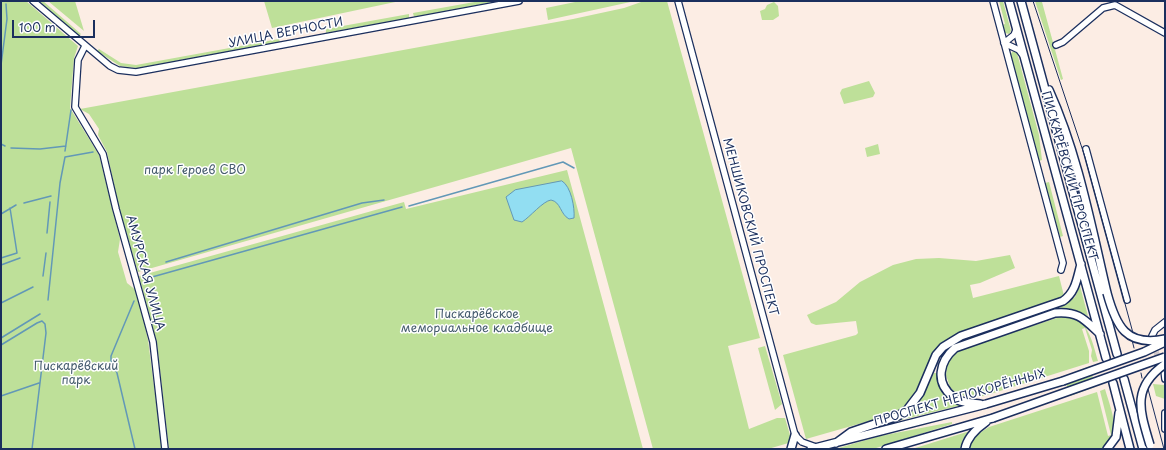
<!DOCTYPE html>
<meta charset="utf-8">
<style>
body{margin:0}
#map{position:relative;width:1166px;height:450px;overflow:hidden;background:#fcede4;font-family:"Playpen Sans",sans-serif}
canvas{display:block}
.frame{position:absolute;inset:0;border:2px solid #1b2f5e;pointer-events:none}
.scale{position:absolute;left:12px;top:20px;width:83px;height:18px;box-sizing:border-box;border:2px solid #1b2f5e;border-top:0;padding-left:5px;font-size:12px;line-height:14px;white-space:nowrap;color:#1b2f5e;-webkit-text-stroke:3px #fff;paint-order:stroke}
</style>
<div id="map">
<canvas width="1166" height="450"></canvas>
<div class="frame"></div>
<div class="scale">100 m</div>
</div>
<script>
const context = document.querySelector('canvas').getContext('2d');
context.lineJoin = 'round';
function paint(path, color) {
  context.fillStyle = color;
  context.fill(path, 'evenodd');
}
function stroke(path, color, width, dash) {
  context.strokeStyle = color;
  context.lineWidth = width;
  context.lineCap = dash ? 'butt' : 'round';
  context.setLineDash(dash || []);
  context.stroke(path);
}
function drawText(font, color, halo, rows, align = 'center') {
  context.font = font + ' "Playpen Sans",sans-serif';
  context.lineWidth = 3;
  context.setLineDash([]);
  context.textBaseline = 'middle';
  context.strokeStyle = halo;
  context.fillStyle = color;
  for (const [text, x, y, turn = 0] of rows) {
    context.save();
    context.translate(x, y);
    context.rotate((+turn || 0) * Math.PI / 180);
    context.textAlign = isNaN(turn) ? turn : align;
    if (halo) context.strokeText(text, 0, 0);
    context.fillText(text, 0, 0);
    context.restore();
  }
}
paint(new Path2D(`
 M1 1H26L78 46 74 58 70 108 99 155 120 239 118 252 127 283 137 291 148 340 162 449H1Z
 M39 1H43L81 34 79 36Z
 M48 1H75L84 31Z
 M264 1H400L272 28Z
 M480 1H498L414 17 413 13Z
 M580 1H635L548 20 546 8Z
 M644 1H667L760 338 728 346 749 429 777 418H785L792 442 768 449H653L571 148 138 272 119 208 107 152 98 135 99 129 89 114 80 109 573 19 624 8Z
 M999 1H1003L1011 31 1009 34 1005 33 1002 25 1005 24Z
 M1035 1 1042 2 1063 79 1061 80Z
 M774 2 778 6 779 16 773 20H762L760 11 765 9 767 5Z
 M409 14V18L326 33V29Z
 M279 39 280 42 137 68 120 66 97 51 99 49 121 63 136 65Z
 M1013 51 1017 53 1039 135 1042 160 1039 161 1010 55Z
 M869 81 875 93 873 97 844 104 840 93 842 89Z
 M878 144 880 154 867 157 865 148Z
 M567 170 643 449H169L157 343 139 276 404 202 406 209Z
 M1049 182 1063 236 1060 237 1045 183Z
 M1010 255 1015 268 980 283 970 285 973 298 1059 276 1064 296 1051 303 951 337 934 352 912 399 896 413 877 421 876 419 806 439 783 355 856 335 858 333 856 321 816 325 811 323 807 315 836 302 860 282 893 265 916 259 939 258 976 261Z
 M1080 286 1088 316 1072 309H1058L1075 297Z
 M1063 316C1088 316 1092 341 1098 361L1093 362 1091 356 1092 350 1085 328 1082 329 1089 351V363L984 396 967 397 955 392 950 387 946 375 948 360 959 350Z
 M765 346 782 404 775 410 758 348Z
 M1090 366 1095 387 1070 396 1064 376Z
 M934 373H937L938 378 962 405 897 421 910 412 920 401Z
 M1153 384 1164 385 1165 399 1156 396Z
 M1105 389C1111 410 1123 434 1102 449H968L975 436 989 427 1097 392 1108 436 1111 435 1100 391Z
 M952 422V424L873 449H835L880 436Z
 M970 431 963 439 960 449H912Z`), '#bee099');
const water = new Path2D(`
 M562 181C571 186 575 208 574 218L569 219C560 214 561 202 551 200 543 201 530 217 522 222L514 220 506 197 515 190Z`);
paint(water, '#92def2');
stroke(water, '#6298b7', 1);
stroke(new Path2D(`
 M1 65 7 19 6 4
 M1 144 5 146
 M11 148 40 149 66 146
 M65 151 71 110
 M24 203 51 196
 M409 206 563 162 574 168
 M1 214 16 205
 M47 233 50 202
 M1 258 17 253 10 208
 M166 262 362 203 384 200
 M1 265 20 258
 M43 276 46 253
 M145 279 402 207
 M48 300 60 183 65 157 93 152
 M134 301 111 356V361L117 373 135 449
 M1 303 33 287
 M1 338 40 314
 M1 345 37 323 42 321 45 324 46 333 32 449
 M1 396 39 383`), '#6298b7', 1.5);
stroke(new Path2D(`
 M1153 344 1160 362`), '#cfc7c9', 5.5, [5.5, 3]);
const minor = new Path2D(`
 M33 1 110 66 118 70 136 72 519 1
 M678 1 795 435 802 442 816 447
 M993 1 1063 263 1061 270
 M1004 43 1019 50 1022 54
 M1004 43 1014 35 1016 30
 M1056 45 1063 42 1103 8 1115 5 1165 33
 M85 46 78 60 75 107 103 154 116 209 142 302 153 342 165 449
 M1086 149 1127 300
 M1152 336 1155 330 1165 322
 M1164 370 1165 379
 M1165 413V429`);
const major = new Path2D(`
 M1009 1 1106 358
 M1021 1 1117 354
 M1049 90C1078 154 1091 225 1107 293
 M1124 379 1143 449
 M1113 383 1130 449
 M980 404C971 403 960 403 953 397 934 382 940 361 955 348L1055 313C1078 311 1084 319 1100 334
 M836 443 851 432 898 416 907 410 920 393 936 355 943 347 961 336 1063 301C1076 292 1077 278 1081 264
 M791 449 795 435
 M811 449 986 404 1063 381
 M886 449 993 418
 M965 449C967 437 976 429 986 422
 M1107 449 1116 437 1119 413`);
stroke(minor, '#1b2f5e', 8);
stroke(major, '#1b2f5e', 10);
stroke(minor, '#fff', 5.5);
stroke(major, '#fff', 7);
stroke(new Path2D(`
 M1033 1 1085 157 1133 333
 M1132 340 1134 348
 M1141 373 1142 378
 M1148 389 1164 449`), '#1b2f5e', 1);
const majorBridge = new Path2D(`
 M1107 293C1116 326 1126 347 1165 339
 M1063 381 1144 352 1165 342
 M993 418 1165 357
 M1150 445C1140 411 1131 388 1165 364`);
stroke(majorBridge, '#1b2f5e', 10, []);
stroke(majorBridge, '#fff', 7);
drawText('12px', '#1b2f5e', '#fff', [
 ["УЛИЦА ВЕРНОСТИ",286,33,-11],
 ["ПИСКАРЁВСКИЙ ПРОСПЕКТ",1069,176,74],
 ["МЕНШИКОВСКИЙ ПРОСПЕКТ",750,227,75],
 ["АМУРСКАЯ УЛИЦА",145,273,75],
 ["ПРОСПЕКТ НЕПОКОРЁННЫХ",960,398,-16]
]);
drawText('12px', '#445b6d', '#fff', [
 ["парк Героев СВО",195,171],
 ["Пискарёвское",477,315],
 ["мемориальное кладбище",477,329],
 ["Пискарёвский",76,367],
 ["парк",76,381]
]);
</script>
